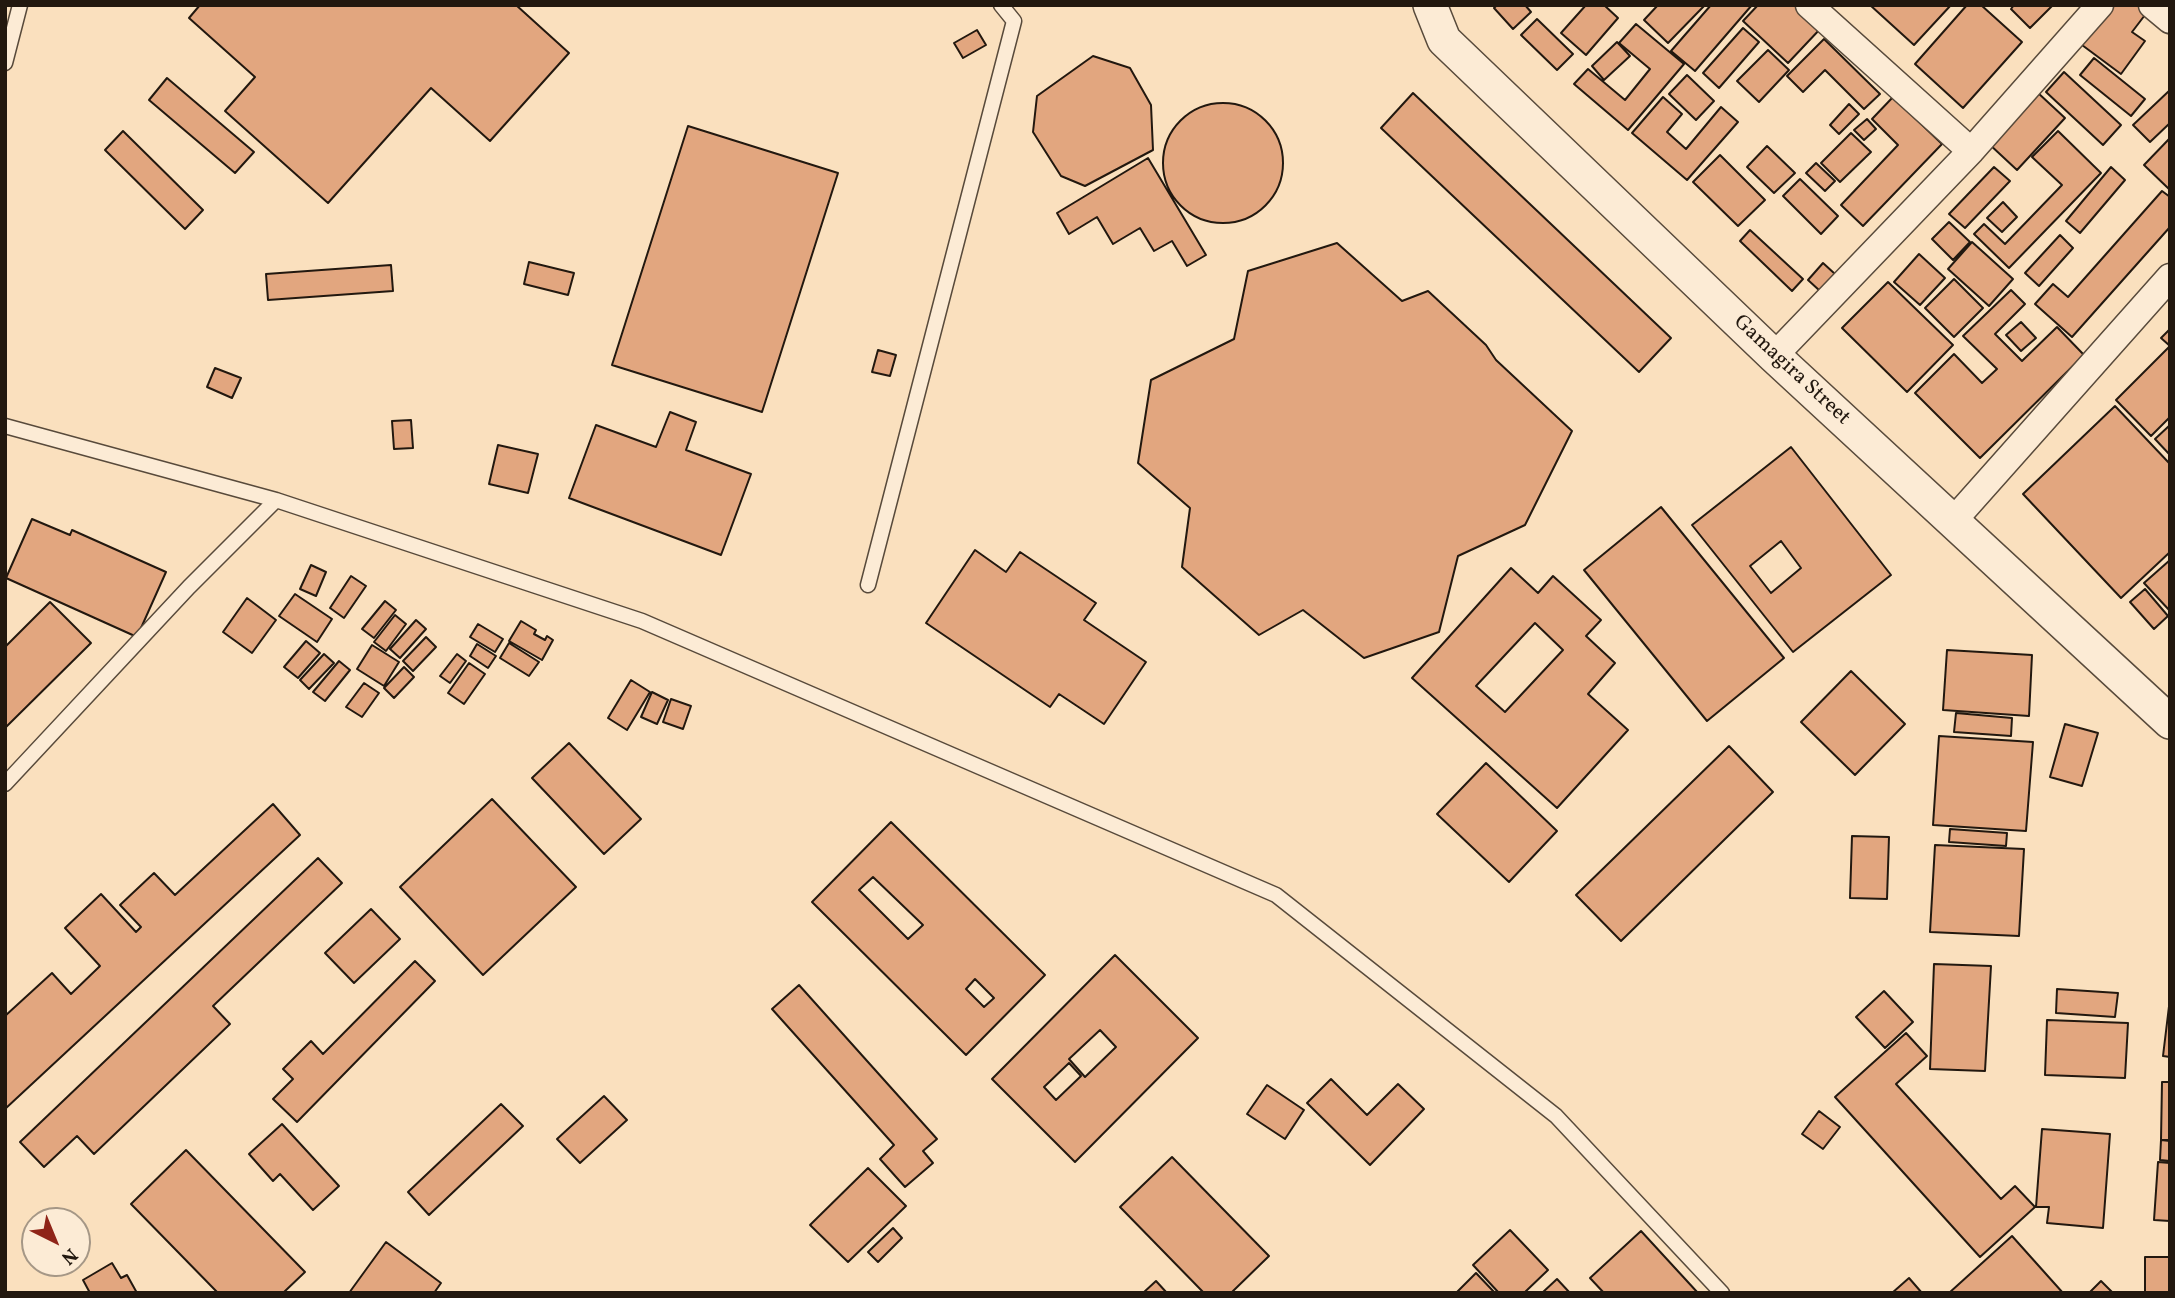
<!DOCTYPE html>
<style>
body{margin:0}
#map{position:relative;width:2175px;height:1298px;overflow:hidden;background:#fae0be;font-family:Vollkorn,serif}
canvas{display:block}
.frame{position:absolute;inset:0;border:7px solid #22180f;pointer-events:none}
.north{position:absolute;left:21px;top:1207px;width:70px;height:70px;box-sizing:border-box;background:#fcebd5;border:2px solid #a59786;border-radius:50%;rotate:137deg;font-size:19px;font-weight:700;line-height:28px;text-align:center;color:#22180f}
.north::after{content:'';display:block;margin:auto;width:24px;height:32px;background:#8f2418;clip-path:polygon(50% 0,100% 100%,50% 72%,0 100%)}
</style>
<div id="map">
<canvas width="2175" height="1298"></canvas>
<div class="frame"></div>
<div class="north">N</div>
</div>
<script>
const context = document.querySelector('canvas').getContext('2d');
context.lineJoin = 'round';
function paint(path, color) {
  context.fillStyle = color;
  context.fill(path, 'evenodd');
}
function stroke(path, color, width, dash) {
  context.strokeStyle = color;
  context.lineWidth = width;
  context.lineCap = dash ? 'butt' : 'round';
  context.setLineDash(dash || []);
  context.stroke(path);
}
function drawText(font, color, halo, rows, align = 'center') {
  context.font = font + ' Vollkorn,serif';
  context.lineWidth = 5;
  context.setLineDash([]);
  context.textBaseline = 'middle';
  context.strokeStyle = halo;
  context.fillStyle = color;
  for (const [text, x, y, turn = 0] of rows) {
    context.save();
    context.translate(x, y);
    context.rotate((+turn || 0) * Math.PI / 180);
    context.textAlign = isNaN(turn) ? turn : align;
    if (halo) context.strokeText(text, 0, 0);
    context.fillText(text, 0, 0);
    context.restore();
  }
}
const building = new Path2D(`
 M200 5H516L569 53 490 141 431 88 328 203 225 111 255 77 189 18Z
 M1497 5H1525L1531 12 1513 29 1494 8Z
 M1586 5H1604L1618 18 1586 55 1561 33Z
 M1658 5H1705L1668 43 1644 20Z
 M1711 5H1752L1695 71 1671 51Z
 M1758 5H1797L1821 28 1788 63 1743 21Z
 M1870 5H1951L1914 45Z
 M1967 5H1981L2022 42 1963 108 1915 64Z
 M2014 5H2053L2030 28 2011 9Z
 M2111 5H2140L2148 11 2132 32 2145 41 2121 74 2082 45Z
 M1537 19 1573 54 1557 70 1521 35Z
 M1636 24 1684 64 1628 130 1574 84 1588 69 1625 100 1650 69 1619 43Z
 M1743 28 1759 42 1719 88 1703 73Z
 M977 30 986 45 963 58 954 43Z
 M1824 39 1880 94 1864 109 1825 70 1803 92 1787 76Z
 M1617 42 1630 56 1604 80 1592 66Z
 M1768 50 1789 70 1759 102 1737 81Z
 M1093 56 1130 68 1151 105 1153 150 1085 186 1061 176 1033 132 1037 96Z
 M2094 58 2145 99 2131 116 2080 75Z
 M2064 72 2121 125 2103 145 2046 92Z
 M1687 75 1714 101 1696 120 1669 94Z
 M167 78 254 152 235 173 149 100Z
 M2170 90V123L2150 142 2133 125Z
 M2037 92 2065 118 2017 170 1988 143Z
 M1413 93 1671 338 1639 372 1381 128Z
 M1663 97 1682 114 1667 132 1686 149 1721 107 1738 122 1687 180 1632 133Z
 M1893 97 1942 144 1863 226 1841 205 1898 145 1872 119Z
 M1163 163a60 60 0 1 1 120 0a60 60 0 1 1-120 0Z
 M1849 104 1859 114 1839 134 1830 125Z
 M1867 119 1876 129 1864 140 1854 130Z
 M688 126 838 173 762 412 612 365Z
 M123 131 203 210 185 229 105 150Z
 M2058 131 2101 173 2009 268 1974 234 1984 224 2005 244 2062 185 2032 157Z
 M1851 133 1871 152 1840 182 1821 163Z
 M2170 138V190L2144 165Z
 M1767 146 1795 173 1774 193 1747 167Z
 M1720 155 1765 200 1738 226 1693 182Z
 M1148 158 1206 255 1187 266 1172 241 1154 251 1140 228 1113 244 1097 217 1069 234 1057 213Z
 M1816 163 1835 181 1825 191 1806 173Z
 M1994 167 2010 181 1965 228 1949 214Z
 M2111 167 2125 180 2080 233 2066 221Z
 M1800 179 1838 216 1821 234 1783 196Z
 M2162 191 2170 197V227L2072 337 2035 304 2053 284 2068 297Z
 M2003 202 2017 217 2002 232 1987 218Z
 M1949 222 1970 242 1953 260 1932 239Z
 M1750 230 1803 279 1792 291 1740 241Z
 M2060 235 2073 248 2039 286 2025 273Z
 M1972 242 2013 279 1989 306 1948 269Z
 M1337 243 1402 301 1428 291 1486 345 1496 360 1572 431 1525 525 1458 556 1439 632 1364 658 1303 610 1259 635 1182 567 1190 508 1138 463 1151 380 1234 339 1248 271Z
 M1919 254 1945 278 1920 305 1894 282Z
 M529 262 574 273 568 295 524 284Z
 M1823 263 1835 274 1820 291 1808 280Z
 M391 265 393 291 268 300 266 274Z
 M1954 279 1983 308 1954 337 1925 308Z
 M1888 282 1953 345 1907 392 1842 328Z
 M2011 290 2025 304 1995 334 2022 361 2057 327 2084 355 1980 458 1915 393 1954 354 1982 383 1997 369 1963 336Z
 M2021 322 2036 338 2021 351 2006 335Z
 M2170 329V417L2151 436 2116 400 2170 346 2161 338Z
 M878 350 896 355 890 376 872 372Z
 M215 368 241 378 232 398 207 387Z
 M2115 406 2170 464V552L2121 598 2023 494Z
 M670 412 696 422 686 450 751 474 721 555 569 498 596 425 656 447Z
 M411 420 413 448 394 449 392 421Z
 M2170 425V455L2155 439Z
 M498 445 538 454 528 493 489 484Z
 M1791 447 1891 575 1793 652 1692 525ZM1781 541 1801 568 1771 593 1750 566Z
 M1661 507 1784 658 1707 721 1584 570Z
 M32 519 70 535 72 530 166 572 137 637 6 578Z
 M975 550 1006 572 1020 552 1096 603 1084 620 1146 662 1104 724 1059 694 1050 707 926 623Z
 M2170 560V611L2144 583Z
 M311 565 326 572 316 596 300 589Z
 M1511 568 1538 593 1553 576 1601 620 1586 636 1615 663 1588 694 1628 730 1557 808 1412 678ZM1535 623 1563 650 1505 712 1476 686Z
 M351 576 366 586 344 618 330 608Z
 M2145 589 2168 616 2154 629 2130 602Z
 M295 594 332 619 317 642 279 616Z
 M247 598 276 620 252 653 223 632Z
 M385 601 396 610 374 638 362 629Z
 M50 602 91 643 5 728V647Z
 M395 615 406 624 386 651 374 642Z
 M416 620 426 629 400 658 390 649Z
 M521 621 536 630 534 634 545 640 547 636 553 640 542 660 509 641Z
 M478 624 503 639 495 652 470 637Z
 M426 637 436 647 413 671 403 661Z
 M306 641 320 653 298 678 284 667Z
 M509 643 539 662 529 676 500 658Z
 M477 644 496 656 488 668 470 656Z
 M372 645 399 662 384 686 357 669Z
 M1947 650 2032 655 2029 716 1943 710Z
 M324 654 334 663 309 689 300 680Z
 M457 654 466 661 450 683 440 676Z
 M339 661 350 670 325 701 313 692Z
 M469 663 485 674 464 704 448 693Z
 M404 667 414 677 394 698 384 688Z
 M1851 671 1905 724 1855 775 1801 722Z
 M631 680 650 692 627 730 608 718Z
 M364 683 379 693 362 717 346 707Z
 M652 692 668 700 657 724 641 717Z
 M671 699 691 706 683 729 663 722Z
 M1956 713 2012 718 2011 736 1954 732Z
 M2065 724 2098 733 2082 786 2050 777Z
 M1939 736 2033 742 2026 831 1933 825Z
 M569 743 641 819 604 854 532 778Z
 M1729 746 1773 792 1621 941 1576 895Z
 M1486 763 1557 831 1509 882 1437 814Z
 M492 799 576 887 483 975 400 887Z
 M273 804 300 835 5 1109V1016L52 973 71 994 100 966 65 928 101 894 136 932 141 927 120 905 154 873 175 895Z
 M891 822 1045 975 966 1055 812 902ZM873 877 923 925 908 939 859 890ZM975 979 994 998 984 1007 966 989Z
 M1950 829 2007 833 2006 846 1949 842Z
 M1852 836 1889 837 1887 899 1850 898Z
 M1935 845 2024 849 2019 936 1930 932Z
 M318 858 342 883 213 1006 230 1024 94 1154 77 1136 44 1167 20 1142Z
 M371 909 400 939 354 983 325 953Z
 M1115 955 1198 1038 1075 1162 992 1079ZM1100 1030 1116 1047 1085 1077 1069 1059ZM1069 1063 1081 1076 1056 1100 1044 1087Z
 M415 961 435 981 297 1122 273 1099 293 1079 283 1069 311 1041 323 1054Z
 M1934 964 1991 966 1985 1071 1930 1069Z
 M799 985 937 1139 923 1151 933 1163 905 1187 880 1159 894 1145 772 1009Z
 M2057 989 2118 993 2115 1017 2056 1013Z
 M1884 991 1913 1022 1885 1048 1856 1017Z
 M2170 998V1057L2163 1056Z
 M2047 1020 2128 1023 2125 1078 2045 1075Z
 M1906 1033 1927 1056 1896 1084 2001 1199 2015 1186 2035 1207 1980 1257 1835 1097Z
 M1331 1079 1367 1115 1398 1084 1424 1109 1370 1165 1307 1103Z
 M2162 1082H2170V1140H2161Z
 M1267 1085 1304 1110 1285 1139 1247 1114Z
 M604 1096 627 1120 580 1163 557 1139Z
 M501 1104 523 1126 429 1215 408 1192Z
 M1819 1111 1840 1127 1823 1149 1802 1134Z
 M282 1124 339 1186 313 1210 280 1174 273 1181 249 1154Z
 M2042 1129 2110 1134 2103 1228 2047 1223 2049 1207H2036Z
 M2161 1140 2170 1141V1161L2160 1160Z
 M186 1150 305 1272 283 1293H218L131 1204Z
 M1172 1157 1269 1256 1231 1293H1204L1120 1207Z
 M2158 1162 2170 1163V1221L2154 1220Z
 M868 1168 906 1206 848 1262 810 1225Z
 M893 1228 902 1238 878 1262 868 1252Z
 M1510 1230 1548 1270 1524 1293H1499L1473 1265Z
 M1641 1231 1698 1293H1604L1590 1278Z
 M2012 1236 2063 1293H1949Z
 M386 1242 441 1283 434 1293H349Z
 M2145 1257H2170V1293H2145Z
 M112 1263 121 1278 127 1275 137 1293H90L83 1280Z
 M1476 1273 1495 1293H1456Z
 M1909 1278 1922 1293H1892Z
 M1557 1279 1570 1293H1542Z
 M1156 1281 1167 1293H1143Z
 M2101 1281 2113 1293H2089Z`);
paint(building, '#e2a67f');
stroke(building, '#22180f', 2);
const service = new Path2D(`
 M5 63 20 5
 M5 426 276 500 642 621 1276 895 1556 1116 1722 1293
 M868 585 1014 21 1001 5
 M5 784 189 587 276 500`);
const minor = new Path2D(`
 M1809 5 1971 151
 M2152 5 2170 20
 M1774 356 1971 151 2100 5
 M1953 521 2170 277`);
const tertiary = new Path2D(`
 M1430 5 1444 40 1774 356 2170 722`);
stroke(service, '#584a3b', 17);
stroke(minor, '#584a3b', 29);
stroke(tertiary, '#584a3b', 36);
stroke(service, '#fcebd5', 14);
stroke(minor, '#fcebd5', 26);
stroke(tertiary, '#fcebd5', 33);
drawText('21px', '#22180f', '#fcebd5', [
 ["Gamagira Street",1791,371,43]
]);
</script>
